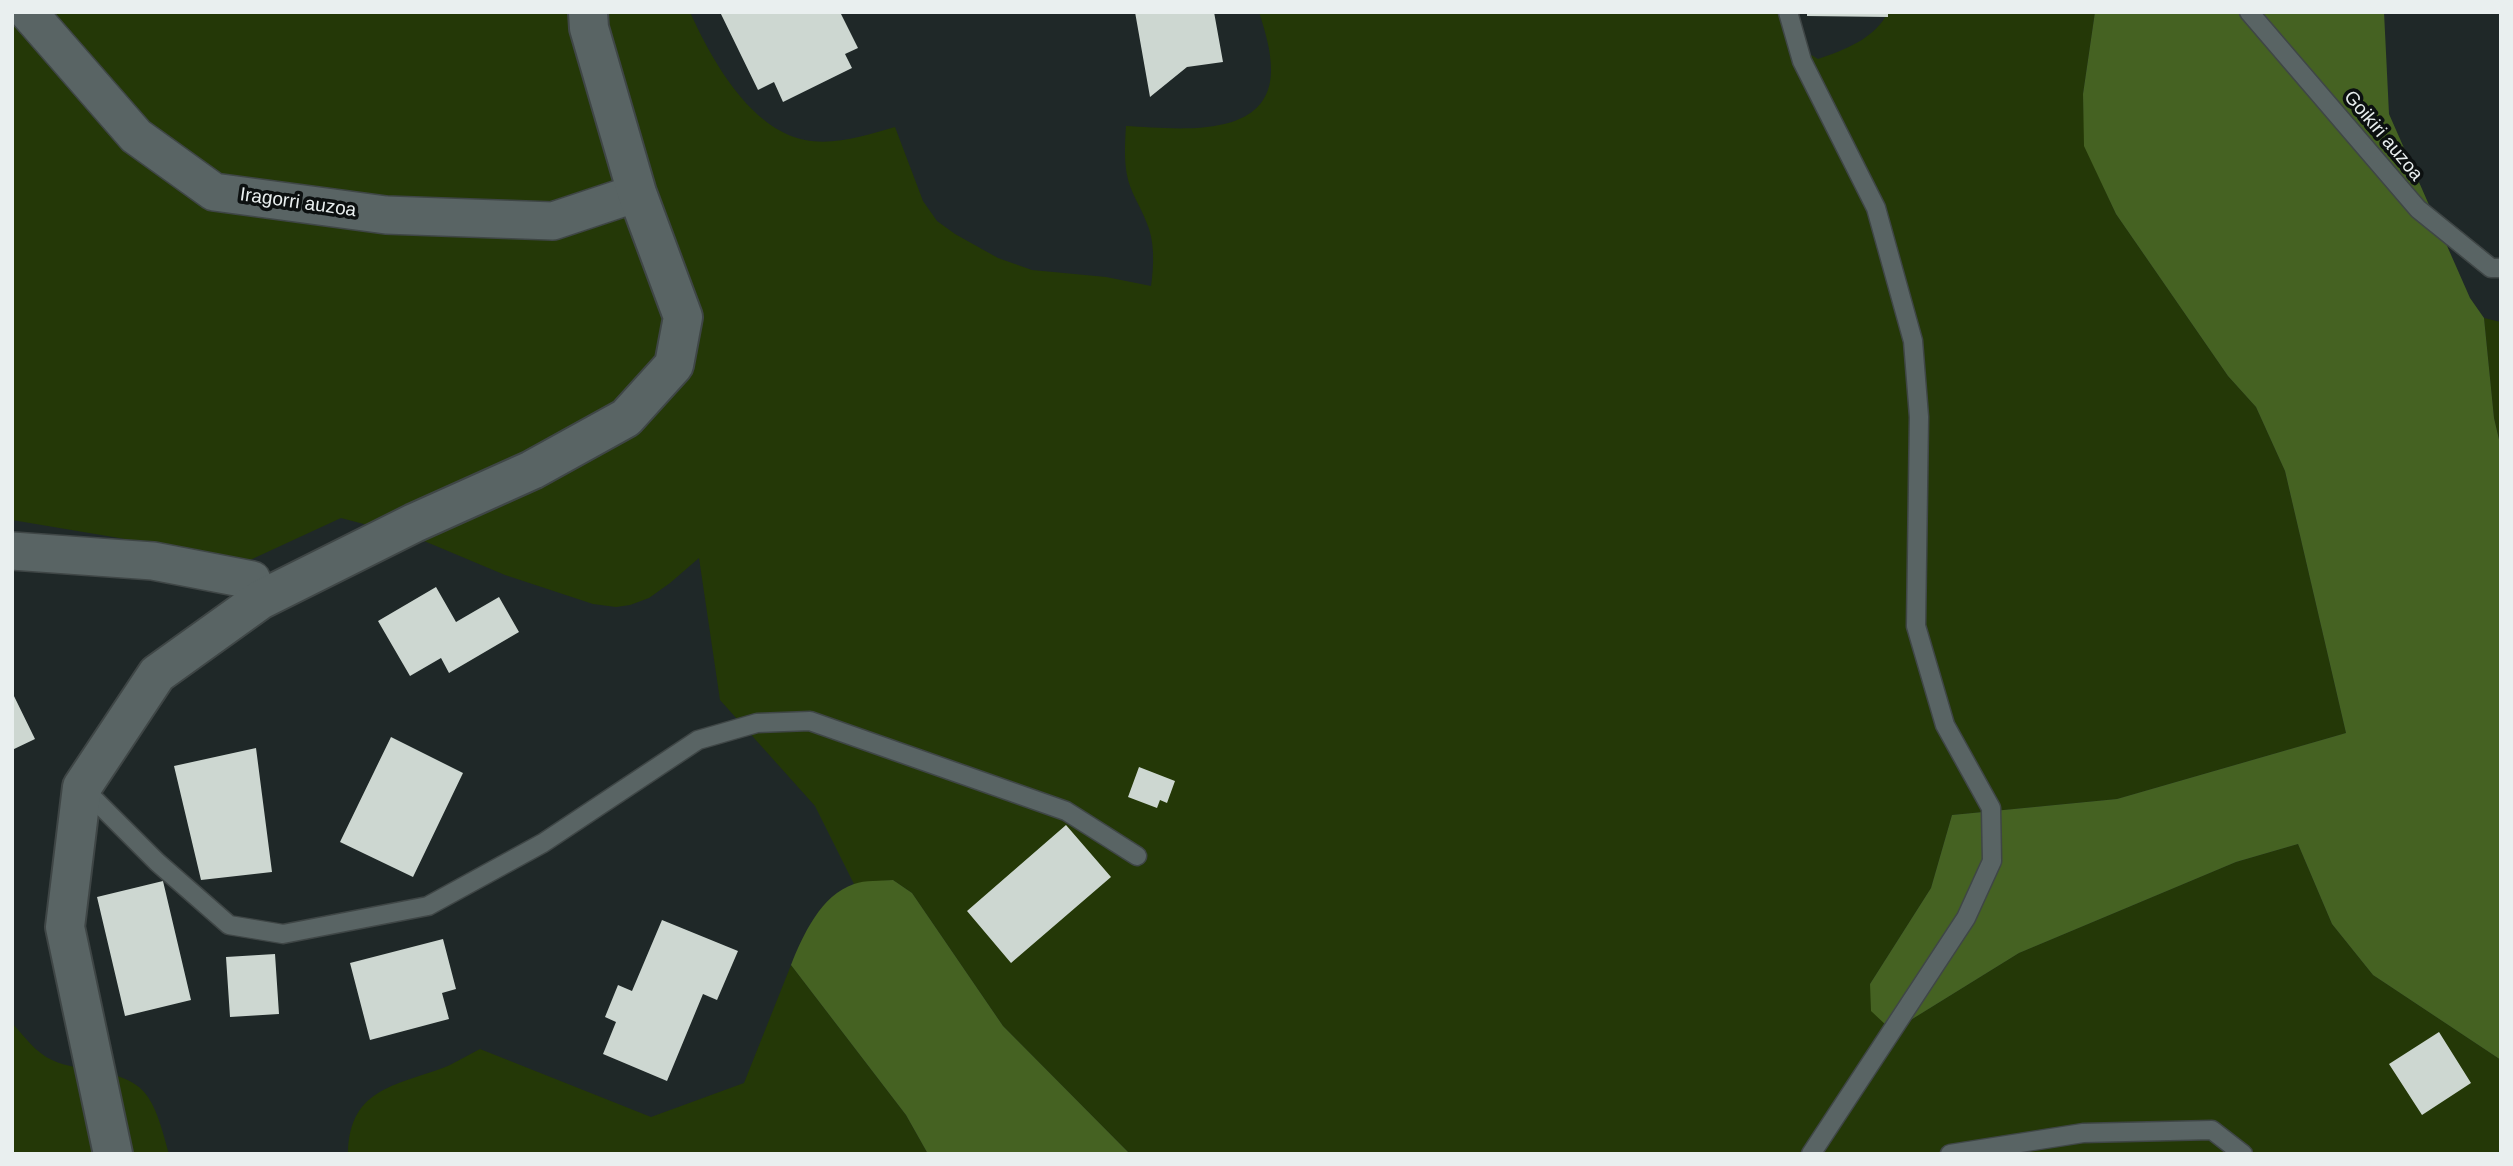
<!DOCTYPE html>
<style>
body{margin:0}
#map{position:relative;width:2513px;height:1166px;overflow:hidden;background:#1f2828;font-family:Arial,sans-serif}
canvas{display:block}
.frame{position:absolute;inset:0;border:14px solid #e9efef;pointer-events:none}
</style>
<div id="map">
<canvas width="2513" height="1166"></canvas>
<div class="frame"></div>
</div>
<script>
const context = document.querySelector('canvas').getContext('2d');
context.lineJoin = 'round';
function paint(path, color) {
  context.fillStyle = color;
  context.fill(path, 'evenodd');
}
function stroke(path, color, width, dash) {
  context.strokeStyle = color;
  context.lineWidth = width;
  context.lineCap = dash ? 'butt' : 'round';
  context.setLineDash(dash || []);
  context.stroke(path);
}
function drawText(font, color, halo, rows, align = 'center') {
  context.font = font + ' Arial,sans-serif';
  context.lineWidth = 7;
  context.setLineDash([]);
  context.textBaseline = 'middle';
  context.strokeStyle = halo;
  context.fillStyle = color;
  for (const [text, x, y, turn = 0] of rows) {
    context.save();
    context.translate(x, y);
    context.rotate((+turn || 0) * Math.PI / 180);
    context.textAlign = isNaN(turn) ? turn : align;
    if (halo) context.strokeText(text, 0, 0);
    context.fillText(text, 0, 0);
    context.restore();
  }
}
paint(new Path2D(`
 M12 12H690C711 59 750 129 805 140 834 146 867 135 895 127L923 201 937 221 955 234 998 258 1032 270 1106 277 1151 286C1154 265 1155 240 1146 221 1140 205 1130 192 1127 175 1124 159 1125 142 1126 126 1173 128 1271 142 1271 70 1271 50 1265 31 1259 12H1783L1808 53 1818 59C1844 50 1875 39 1888 12H2095L2083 94 2085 146 2116 214 2228 376 2256 407 2285 471 2346 733 2117 799 1952 815 1931 888 1870 984 1901 1026 2019 953 2236 862 2298 844 2332 924 2373 975 2501 1060V1154H1130L1003 1026 912 893 893 880 854 884 815 806 720 700 699 558 670 583 649 598 630 605 616 607 593 604 505 575 417 538 341 518 250 560 12 520Z
 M2484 318 2501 322V448L2494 418Z
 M791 965 906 1115 928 1154H348C349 1085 400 1086 450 1065 460 1060 470 1054 480 1049L651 1117 744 1083Z
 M12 1023C24 1036 36 1053 52 1060 82 1074 128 1067 148 1097 159 1114 163 1134 169 1154H12Z`), '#243807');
paint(new Path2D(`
 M2095 12H2384L2389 114 2470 298 2484 318 2494 418 2501 448V1060L2373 975 2332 924 2298 844 2236 862 2019 953 1901 1026H1887L1871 1011 1870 984 1931 888 1952 815 2117 799 2346 733 2285 471 2256 407 2228 376 2116 214 2084 146 2083 94Z
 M893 880 912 893 1003 1026 1130 1154H928L906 1115 791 965C803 935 821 895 854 884 865 880 881 881 893 880Z`), '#456222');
paint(new Path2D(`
 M720 12H840L858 48 845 54 852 68 783 102 774 82 758 90Z
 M1135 12H1214L1223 62 1187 67 1150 97Z
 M1807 12H1888V17L1807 16Z
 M436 587 456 622 499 597 519 632 449 673 441 658 410 676 378 621Z
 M12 692 35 739 12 750Z
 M391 737 463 773 413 877 340 842Z
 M256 748 272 872 201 880 174 766Z
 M1139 767 1175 781 1167 803 1160 800 1157 808 1128 797Z
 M1066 825 1111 877 1011 963 967 911Z
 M163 881 191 1000 125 1016 97 897Z
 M662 920 738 951 717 1000 703 994 667 1081 603 1054 616 1022 605 1017 618 985 632 991Z
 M443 939 456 989 442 993 449 1019 370 1040 350 963Z
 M275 954 279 1014 230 1017 226 957Z
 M2439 1032 2471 1083 2422 1115 2389 1064Z`), '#cdd7d1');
const service = new Path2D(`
 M1788 12 1802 61 1876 208 1913 341 1919 417 1916 626 1945 725 1991 808 1992 861 1966 918 1811 1154
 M2249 12 2418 209 2491 268H2501
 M82 787 157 862 229 925 283 934 428 906 543 843 698 740 757 723 810 721 1066 811 1137 856
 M1950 1154 2083 1133 2212 1130 2243 1154`);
const minor = new Path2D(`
 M28 12 136 136 214 192 386 215 553 221 637 193
 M12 551 153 561 252 580 260 600`);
const tertiary = new Path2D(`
 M113 1154 65 927 82 787 157 674 260 600 414 523 532 470 626 418 674 365 683 317 637 193 589 28 588 12`);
stroke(service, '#3f4646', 21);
stroke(minor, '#3f4646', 40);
stroke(tertiary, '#3f4646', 42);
stroke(service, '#596464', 18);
stroke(minor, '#596464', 37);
stroke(tertiary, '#596464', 38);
drawText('19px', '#e9efef', '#0c1010', [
 ["Goikiri auzoa",2383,136,50],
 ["Iragorri auzoa",298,203,8]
]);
</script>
